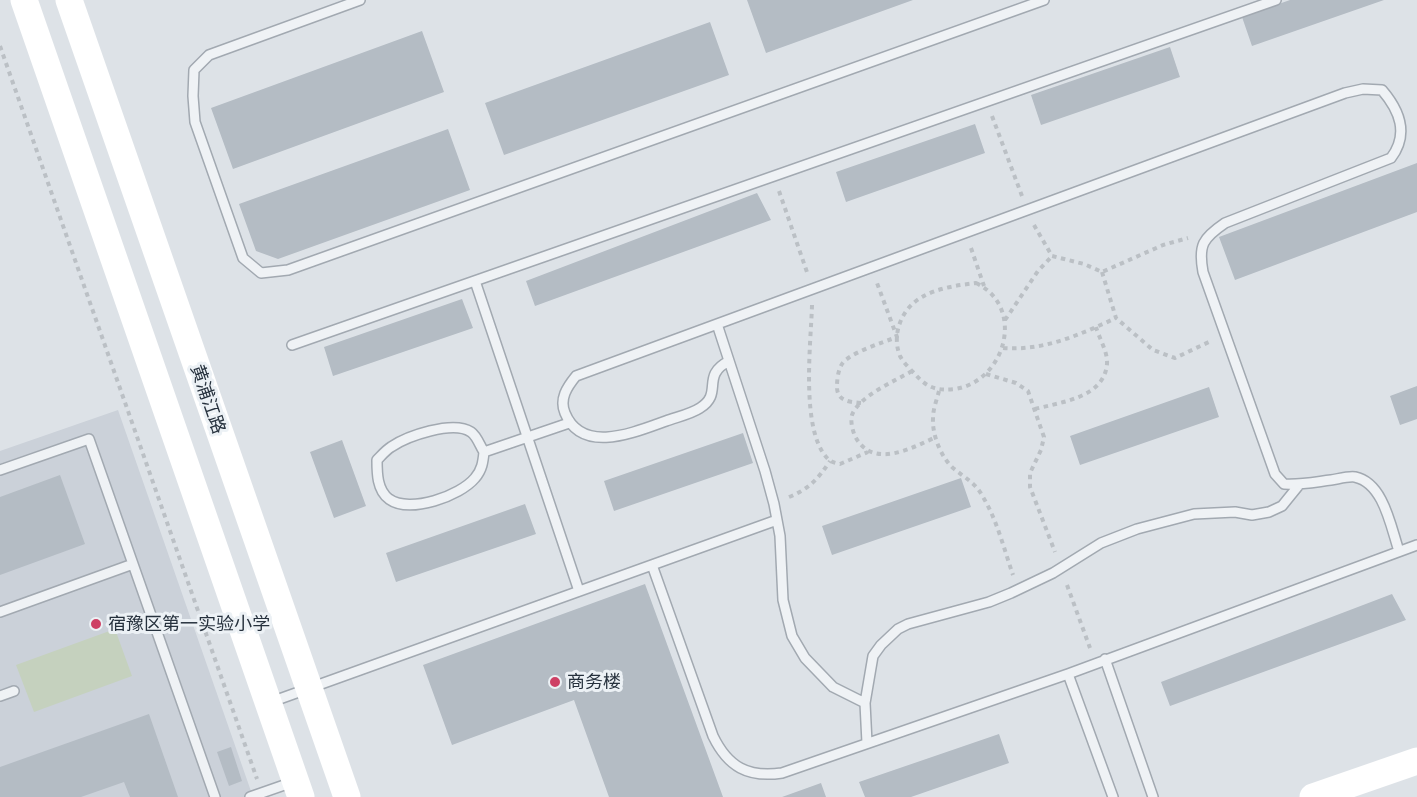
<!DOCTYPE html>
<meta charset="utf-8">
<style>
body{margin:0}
canvas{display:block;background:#dde2e7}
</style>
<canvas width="1417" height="797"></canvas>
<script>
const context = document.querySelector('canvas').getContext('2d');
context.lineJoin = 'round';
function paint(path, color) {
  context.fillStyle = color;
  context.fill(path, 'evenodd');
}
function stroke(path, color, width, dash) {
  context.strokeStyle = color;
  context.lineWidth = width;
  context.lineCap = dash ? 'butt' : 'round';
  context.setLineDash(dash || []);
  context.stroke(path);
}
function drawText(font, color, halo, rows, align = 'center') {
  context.font = font + ' Commissioner,"Noto Sans SC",sans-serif';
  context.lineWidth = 6;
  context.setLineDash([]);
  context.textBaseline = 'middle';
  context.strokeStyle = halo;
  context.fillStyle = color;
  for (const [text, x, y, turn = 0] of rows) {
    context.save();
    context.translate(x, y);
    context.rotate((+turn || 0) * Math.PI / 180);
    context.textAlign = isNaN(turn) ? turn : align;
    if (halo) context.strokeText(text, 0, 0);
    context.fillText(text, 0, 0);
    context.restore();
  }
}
paint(new Path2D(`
 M118 410 253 797H0V451Z`), '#cbd1d9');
paint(new Path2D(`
 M115 629 132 676 34 712 16 665Z`), '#c5d1be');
paint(new Path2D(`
 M747 0H913L766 53Z
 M1290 0H1384L1252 46 1242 17Z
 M710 22 729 75 504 155 485 103Z
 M422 31 444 92 233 169 211 108Z
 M1170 47 1180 77 1041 125 1031 95Z
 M975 124 985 153 846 202 836 172Z
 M448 129 470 190 278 259 256 251 239 204Z
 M1417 163V212L1235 280 1219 237Z
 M757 193 771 220 535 306 526 281Z
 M462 299 473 328 333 376 324 347Z
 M1417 386V419L1400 425 1390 396Z
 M1209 387 1219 417 1080 465 1070 436Z
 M743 433 753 463 614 511 604 481Z
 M342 440 366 506 334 518 310 452Z
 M60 475 85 544 0 575V497Z
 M961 478 971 507 832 555 822 526Z
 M525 504 536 534 396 582 386 553Z
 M645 584 723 797H609L574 700 452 745 423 665Z
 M1392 594 1406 620 1170 706 1161 682Z
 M149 714 178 797H130L124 782 81 797H0V767Z
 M999 734 1009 763 911 797H865L859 782Z
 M231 747 242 781 229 786 217 752Z
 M821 783 826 797H782Z`), '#b4bcc4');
const lane = new Path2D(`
 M360 0 209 55 194 70 193 96 195 122 243 258 261 273 288 270 1044 0
 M475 281 579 591
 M717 324 765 471 774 504 780 536 783 600 792 636 805 658 833 687 865 703
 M292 345 1276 0
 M729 361C700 376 724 393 700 408 691 414 677 417 666 421 635 432 582 455 565 413 559 399 567 387 576 376L1345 93 1363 89 1382 90C1400 111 1409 134 1391 158L1225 223C1203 238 1198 245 1203 272L1275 474 1284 484C1301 485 1315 482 1331 480 1338 479 1348 476 1355 477 1384 483 1391 528 1399 551
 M484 452C480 446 477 436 471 432 453 420 407 436 391 447 386 450 381 456 377 460 377 473 377 490 389 499 410 514 460 496 475 478 482 470 483 462 484 452L569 423
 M0 470 89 439 215 797
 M652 565 713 736C728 767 748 778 782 773L1068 674 1417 545
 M0 612 133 564
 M1105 659 1153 797
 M1068 674 1113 797
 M0 696 14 691
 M271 702 777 520
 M867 743 865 703 873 656 881 645 898 629 908 624 989 602 1011 593 1053 573 1101 543 1137 529 1194 514 1235 512 1252 515 1269 512 1282 506 1299 485
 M250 797 293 782`);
stroke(lane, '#a2a9b1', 12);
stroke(new Path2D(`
 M0 46 257 779
 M992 116 1022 196
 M779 191 808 275
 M1034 225 1052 256 1084 264 1102 272 1163 245 1188 238
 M971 248 984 286
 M1102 272 1116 318 1153 350 1175 358 1211 341
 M976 283C1026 307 1006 381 955 389 937 391 927 388 915 374 910 369 903 362 900 356 891 334 902 308 922 297 937 288 959 285 976 283Z
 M812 305C811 343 800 431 828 459 831 462 835 463 840 464L868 452
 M1005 320 1038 271 1052 256
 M1003 348C1044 351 1079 335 1116 318
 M912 371C895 381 859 396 852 415 850 421 853 433 856 438 874 469 912 448 936 437
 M986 374 1016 383 1028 391 1044 437 1041 450 1030 473V487L1055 552
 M939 391C937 399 933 409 933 418 932 435 941 457 953 468 965 478 976 483 983 497 997 520 1004 549 1013 575
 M861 403C849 402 837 401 837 387 837 380 838 370 842 364 849 353 884 342 897 337L877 283
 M1035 409C1061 402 1104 398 1107 364 1108 352 1099 338 1096 327
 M789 497C809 489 818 479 830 461
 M1067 585 1090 648`), '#bbc0c5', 4, [4.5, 4.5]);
stroke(lane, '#eff2f5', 9);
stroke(new Path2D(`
 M24 0 301 797
 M69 0 347 797
 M1313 797 1417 761`), '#fff', 27);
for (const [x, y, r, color] of [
 [96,624,6,"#ce4065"],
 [555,682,6,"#ce4065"]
]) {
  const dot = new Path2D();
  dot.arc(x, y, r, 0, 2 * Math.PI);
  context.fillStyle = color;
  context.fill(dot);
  stroke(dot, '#ecf1f5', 2);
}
drawText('18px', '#26313d', '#ecf1f5', [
 ["黄浦江路",208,399,71]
]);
drawText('18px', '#26313d', '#ecf1f5', [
 ["宿豫区第一实验小学",108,624],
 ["商务楼",567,682]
], 'left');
</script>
